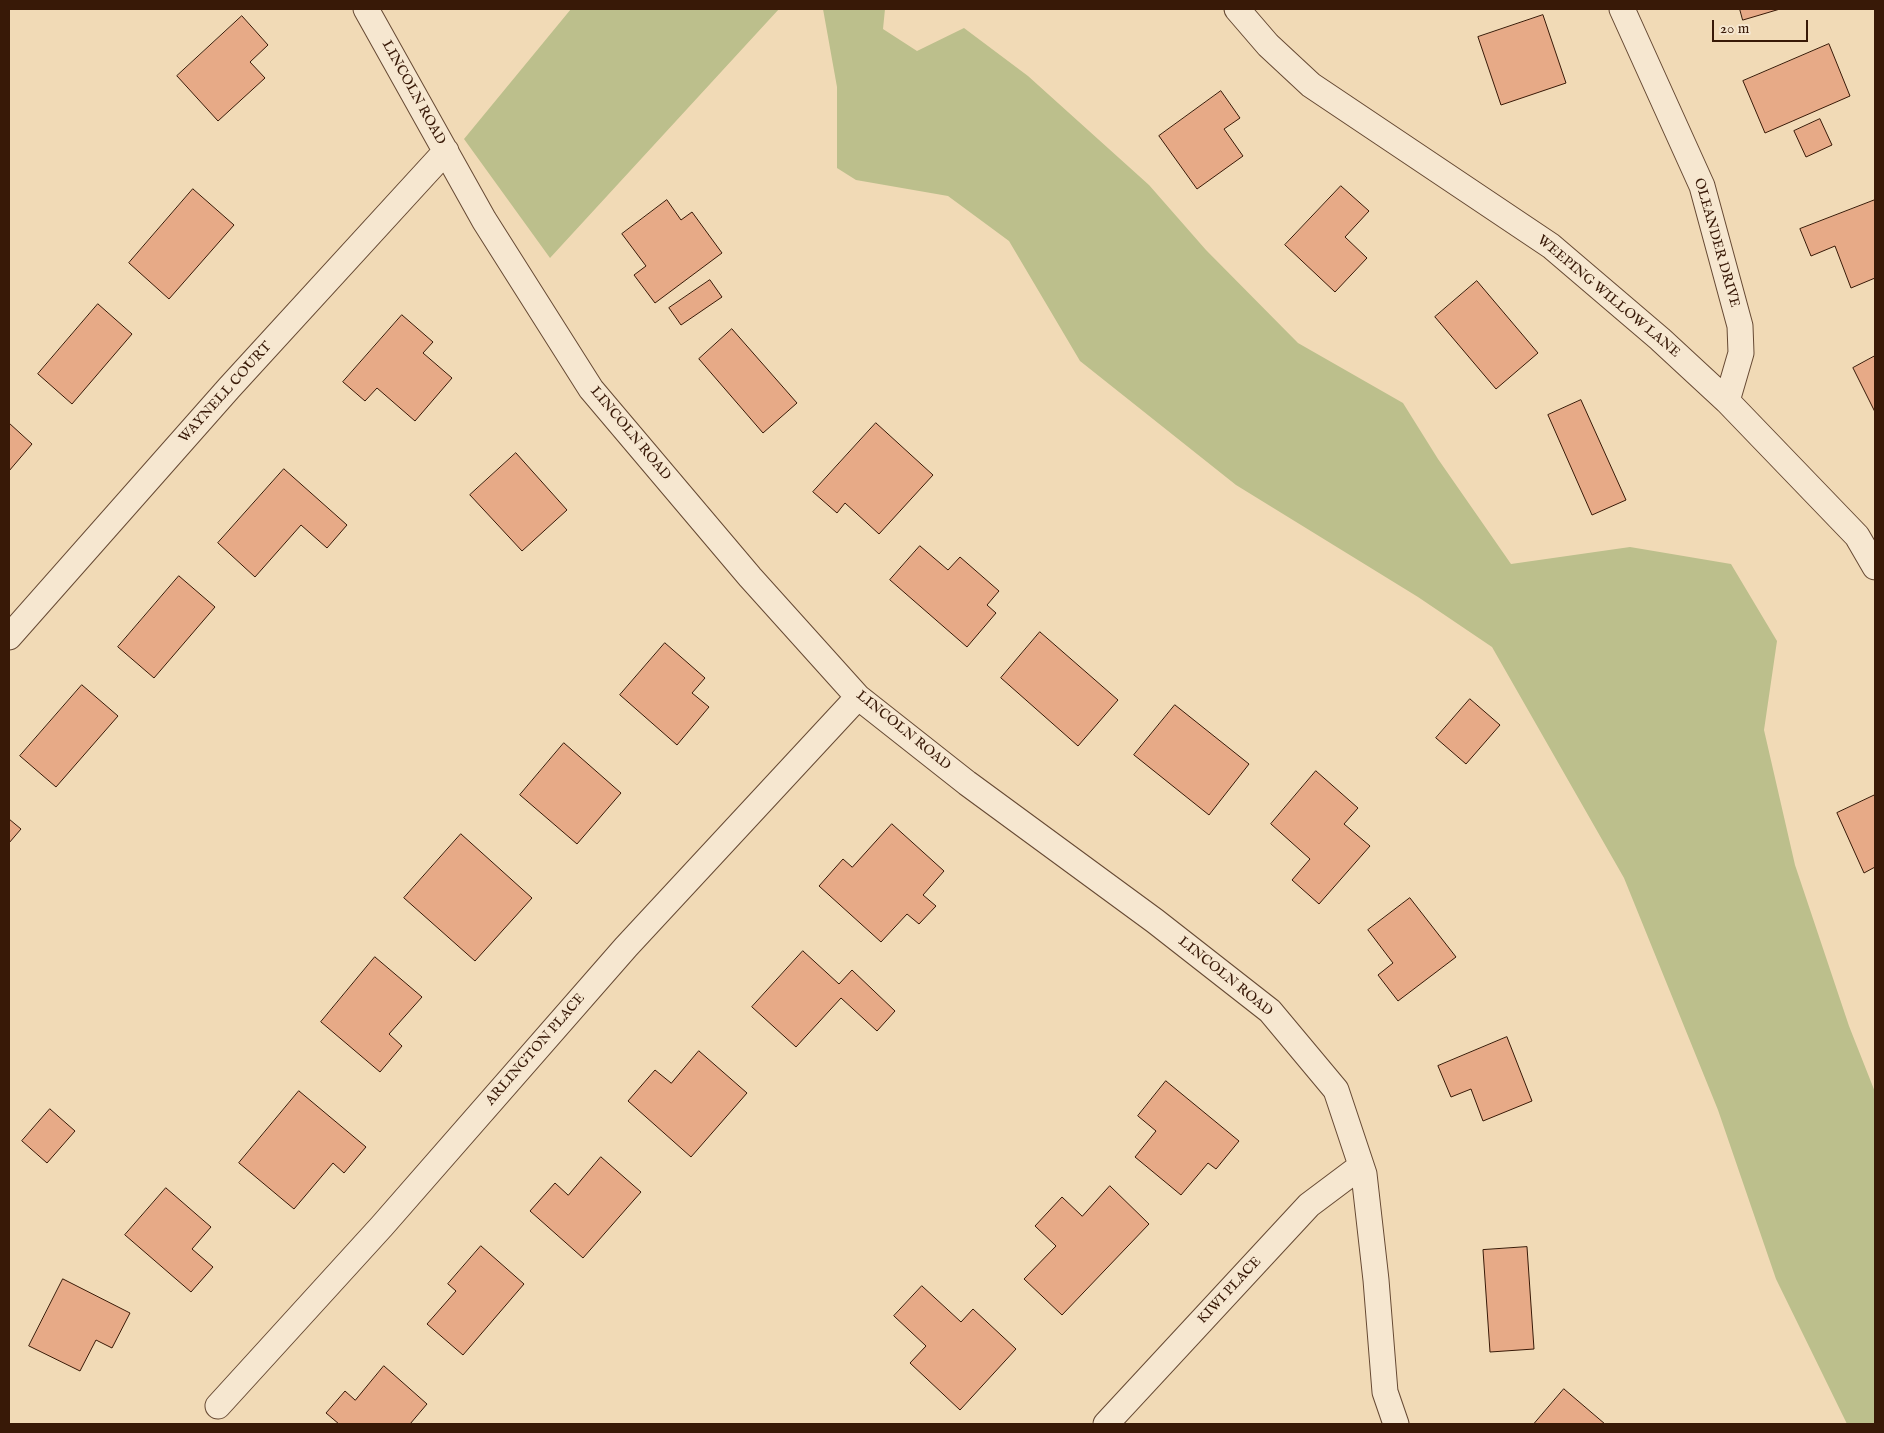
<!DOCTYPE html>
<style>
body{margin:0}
#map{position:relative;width:1884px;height:1433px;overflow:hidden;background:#f1dab6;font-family:"IM FELL English",serif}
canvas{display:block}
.frame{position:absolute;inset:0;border:10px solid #381907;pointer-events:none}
.scale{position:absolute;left:1712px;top:20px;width:96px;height:22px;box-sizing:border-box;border:2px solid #381907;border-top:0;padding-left:6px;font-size:15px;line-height:18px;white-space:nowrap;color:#381907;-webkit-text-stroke:4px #f6e7d0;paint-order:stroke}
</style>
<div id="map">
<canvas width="1884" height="1433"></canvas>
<div class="frame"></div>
<div class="scale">20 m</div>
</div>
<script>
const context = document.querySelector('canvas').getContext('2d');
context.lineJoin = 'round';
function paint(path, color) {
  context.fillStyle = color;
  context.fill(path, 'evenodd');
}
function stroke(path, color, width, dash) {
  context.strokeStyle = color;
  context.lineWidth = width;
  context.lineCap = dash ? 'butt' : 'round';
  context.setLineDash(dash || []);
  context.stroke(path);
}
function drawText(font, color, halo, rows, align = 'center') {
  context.font = font + ' "IM FELL English",serif';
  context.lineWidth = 4;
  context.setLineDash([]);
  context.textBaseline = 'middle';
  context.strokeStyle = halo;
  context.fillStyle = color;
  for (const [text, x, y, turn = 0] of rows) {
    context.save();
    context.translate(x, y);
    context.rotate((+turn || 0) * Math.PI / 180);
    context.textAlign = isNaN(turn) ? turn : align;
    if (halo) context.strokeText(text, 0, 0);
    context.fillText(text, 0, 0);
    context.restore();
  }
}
paint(new Path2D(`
 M571 9H779L550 258 464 139Z
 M823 9H885L883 29 917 51 964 28 1028 76 1149 185 1206 250 1298 343 1403 403 1438 459 1511 564 1630 547 1731 564 1777 641 1764 730 1795 865 1849 1026 1875 1092V1424H1847L1776 1279 1718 1110 1624 878 1492 647 1418 597 1236 485 1080 361 1009 241 948 196 856 180 837 168V87Z`), '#bcbf8c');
const building = new Path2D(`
 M1740 9H1780L1743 20Z
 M1543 15 1566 83 1501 105 1478 37Z
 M242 16 268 45 250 62 265 78 218 121 177 76Z
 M1829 44 1850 96 1765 133 1743 81Z
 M1221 91 1240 118 1224 129 1243 156 1197 189 1159 136Z
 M1820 119 1832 145 1806 157 1794 131Z
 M1341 186 1369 211 1345 237 1367 258 1335 292 1285 245Z
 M193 189 234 225 169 299 129 263Z
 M667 200 681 220 692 212 722 253 655 303 634 275 646 266 622 234Z
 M1875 200V278L1851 288 1835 246 1811 256 1800 229Z
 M710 280 722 297 681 325 669 308Z
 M1477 281 1538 353 1496 389 1435 317Z
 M98 304 132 334 72 404 38 374Z
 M402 315 433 342 423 353 452 378 415 421 377 388 365 401 343 382Z
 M732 329 797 403 763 433 699 359Z
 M1875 356V412L1853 368Z
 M1581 400 1626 500 1592 515 1548 415Z
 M9 423 32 444 9 471Z
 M876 423 933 475 879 534 845 503 837 513 813 492Z
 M516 453 567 510 522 551 470 495Z
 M284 469 347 525 327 548 301 525 255 577 218 543Z
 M920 546 948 570 960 557 999 591 987 605 996 613 967 647 890 580Z
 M179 576 215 607 154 678 118 647Z
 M1040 632 1118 700 1078 746 1001 678Z
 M665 643 705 678 692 693 709 707 677 745 620 695Z
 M82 685 118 716 56 787 20 756Z
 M1470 699 1500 725 1466 764 1436 738Z
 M1175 705 1249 764 1209 815 1134 755Z
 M564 743 621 793 577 844 520 795Z
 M1316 771 1358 808 1344 824 1370 846 1319 904 1292 880 1310 859 1271 824Z
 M1875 795V867L1864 873 1837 813Z
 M9 819 21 829 9 843Z
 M892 824 944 871 923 895 936 906 919 924 907 914 881 942 819 886 843 859 852 867Z
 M461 834 532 898 475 961 404 898Z
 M1410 898 1456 957 1398 1001 1378 975 1393 963 1368 930Z
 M803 951 839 984 852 970 895 1011 877 1031 841 998 796 1047 752 1007Z
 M375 957 422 997 389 1034 402 1046 380 1072 321 1022Z
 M1507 1037 1532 1101 1483 1121 1471 1089 1451 1097 1438 1066Z
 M699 1051 747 1093 691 1157 628 1101 655 1070 671 1083Z
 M1166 1081 1239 1141 1216 1169 1208 1163 1181 1195 1135 1157 1156 1131 1138 1116Z
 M299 1091 366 1147 344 1173 333 1163 294 1209 239 1163Z
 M50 1109 75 1131 47 1163 22 1141Z
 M601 1157 641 1192 583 1258 530 1211 555 1183 568 1195Z
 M1110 1186 1149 1224 1062 1315 1024 1279 1056 1246 1035 1226 1062 1197 1082 1216Z
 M166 1188 211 1227 192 1249 213 1267 191 1292 125 1235Z
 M481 1246 524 1284 463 1355 427 1324 456 1291 448 1284Z
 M1527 1247 1534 1349 1490 1352 1483 1250Z
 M63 1279 130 1313 112 1348 96 1340 80 1371 29 1346Z
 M922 1286 961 1322 973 1309 1016 1349 960 1410 910 1363 926 1346 894 1316Z
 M384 1366 427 1404 410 1424H339L326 1413 345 1391 355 1400Z
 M1564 1389 1605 1424H1534Z`);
paint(building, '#e7aa87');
stroke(building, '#381907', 1);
const minor = new Path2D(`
 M366 9 484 220 591 389 750 577 858 697 967 783 1155 921 1270 1011 1336 1090 1364 1174 1376 1280 1385 1392 1396 1424
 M1237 9 1268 45 1311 85 1551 246 1660 339 1727 401 1857 536 1875 567
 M1622 9 1702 186 1740 326 1741 353 1727 401
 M9 637 229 388 446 151
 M218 1406 382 1226 626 947 858 697
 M1106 1424 1309 1205 1361 1166`);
stroke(minor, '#664933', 27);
stroke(minor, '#f6e7d0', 25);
drawText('14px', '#381907', '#f6e7d0', [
 ["LINCOLN ROAD",413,93,61],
 ["OLEANDER DRIVE",1716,243,74],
 ["WEEPING WILLOW LANE",1608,297,40],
 ["WAYNELL COURT",226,393,-48],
 ["LINCOLN ROAD",630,434,50],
 ["LINCOLN ROAD",903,731,39],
 ["LINCOLN ROAD",1225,977,39],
 ["ARLINGTON PLACE",536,1050,-49],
 ["KIWI PLACE",1230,1291,-47]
]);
</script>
